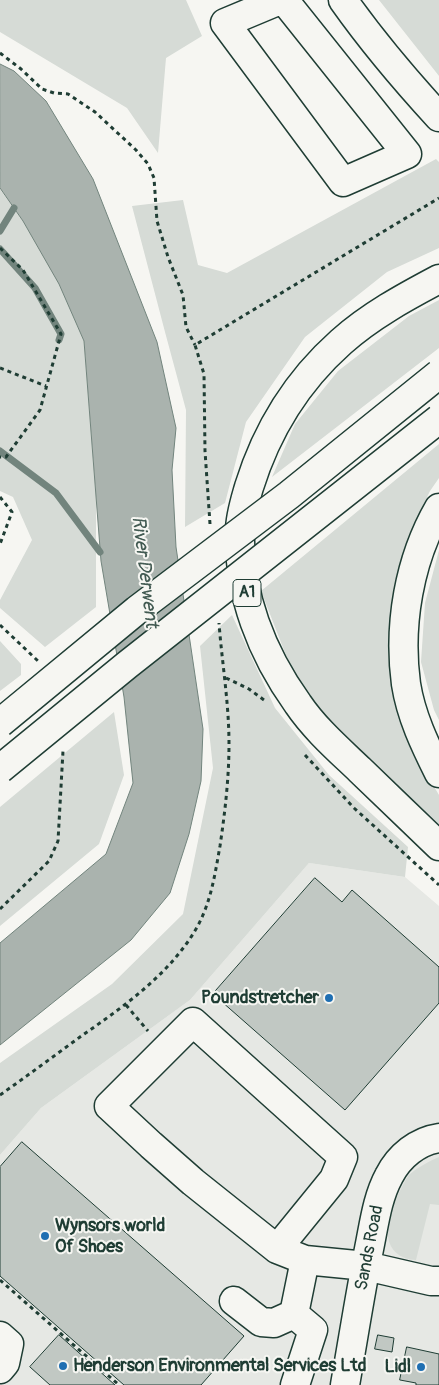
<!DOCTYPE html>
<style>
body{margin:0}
canvas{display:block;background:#f6f6f2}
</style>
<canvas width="439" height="1385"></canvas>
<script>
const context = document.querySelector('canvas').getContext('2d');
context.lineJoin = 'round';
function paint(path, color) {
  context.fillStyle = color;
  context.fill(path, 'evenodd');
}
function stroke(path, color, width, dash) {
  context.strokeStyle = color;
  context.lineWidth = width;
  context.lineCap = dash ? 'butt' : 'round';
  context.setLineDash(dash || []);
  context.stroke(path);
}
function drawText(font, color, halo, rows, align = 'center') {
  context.font = font + ' Pangolin,sans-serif';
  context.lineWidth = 4;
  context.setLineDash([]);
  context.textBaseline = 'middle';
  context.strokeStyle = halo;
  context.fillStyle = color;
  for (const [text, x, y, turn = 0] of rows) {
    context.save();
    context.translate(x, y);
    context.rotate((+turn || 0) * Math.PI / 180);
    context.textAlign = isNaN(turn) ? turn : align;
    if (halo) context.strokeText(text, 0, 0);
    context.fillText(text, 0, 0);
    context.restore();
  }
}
paint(new Path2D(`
 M309 863 405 877 439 906V1385H0V1155L41 1108 190 1000Z`), '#e6e8e4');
paint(new Path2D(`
 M0 0H186L202 36 166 58 158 153 127 108 0 32Z
 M379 0H439V76Z
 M436 159 439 162V248L387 272 305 337 246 422 225 503 185 527 186 410 165 332 132 206 183 200 198 265 227 273Z
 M0 189 23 221 58 279 84 341 96 495V607L45 647 0 608V600L32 540 13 497 0 491Z
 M439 300V348L272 477 295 424 338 371 409 316Z
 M439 444V478L430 491 409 535 398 572 391 611 389 651 395 693 417 758 439 795V830L355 751 296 681 261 591Z
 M439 550V720L434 710 421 662 425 603Z
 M232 615 275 708 329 775 408 847 405 877 309 863 190 1000 41 1108 0 1155V1063L112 984 183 914 213 768 200 646Z
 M0 641 21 664V675L0 691Z
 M114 712 124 775 99 844 0 926V807Z
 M439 1157V1205L430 1204 416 1260C413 1260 408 1259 405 1258 377 1247 389 1211 399 1193 402 1187 405 1180 409 1175 415 1169 431 1160 439 1157Z`), '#d6dbd6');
const water = new Path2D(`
 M0 64 14 71 46 101 93 179 157 342 176 428 172 470 176 547 203 729 201 781 189 834 170 893 131 940 0 1045V943L106 854 133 783 124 697 101 561 84 341 59 284 23 221 0 188Z`);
paint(water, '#aab3ae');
stroke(water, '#72847d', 1);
stroke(new Path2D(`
 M0 231 14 208
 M0 249 35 288 61 334 59 340
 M0 451 56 493 100 552`), '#72847d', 7);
const building = new Path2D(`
 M315 878 342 902 352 890 439 967V1003L345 1110 213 994Z
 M22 1142 244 1336 201 1385H124L0 1276V1167Z
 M59 1335 115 1385H50L30 1367Z
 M378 1335 394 1338 392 1352 375 1349Z
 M407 1347 439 1354V1385H416V1383L400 1380Z`);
paint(building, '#c1c8c3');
stroke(building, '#1f3d34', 1);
const minor = new Path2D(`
 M280 0 225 23 343 182 407 154 284 0
 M343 0C372 41 405 80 439 117
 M277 1249 334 1179 343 1157 193 1022 109 1106 151 1145 193 1182 277 1249 305 1260 366 1266 431 1281H439
 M234 1301 261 1322 274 1323 294 1314
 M0 1336 9 1344 5 1363 0 1369
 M295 1385 313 1330 294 1314 305 1260
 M345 1385C353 1340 360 1294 369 1249 374 1225 377 1198 389 1176 399 1156 418 1141 439 1138`);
const highway = new Path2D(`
 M439 279C405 297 370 316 341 342 296 382 267 429 249 487 245 501 240 516 240 531 238 594 262 654 298 704 315 729 338 749 360 770 386 795 413 821 439 846
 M439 508C409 560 398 625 406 684 411 716 425 745 439 773`);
stroke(minor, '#1f3d34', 31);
stroke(highway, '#1f3d34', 31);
stroke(new Path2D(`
 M0 53 21 69 42 89 54 93 68 94 95 112 136 150 148 164 154 178 157 221 168 257 183 295 186 327 195 345
 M0 248 23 270 61 334 40 410 6 457H0
 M0 368 46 386
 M0 497 12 512 0 544
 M210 524 205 451 204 374 195 345 439 198
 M0 625 38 661
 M226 678 249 689 264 700
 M305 755 354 808 439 885
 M0 909 49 861 58 841 63 751
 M126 1005 148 1031
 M0 1095C27 1076 54 1056 80 1037 123 1007 169 975 196 929 211 903 215 874 220 846 225 812 229 778 229 744 229 703 222 663 219 623
 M0 1280 119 1385`), '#1f3d34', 3, [4, 4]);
stroke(minor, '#f6f6f2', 28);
stroke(highway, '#f6f6f2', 28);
const highwayBridge = new Path2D(`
 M0 723 137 610 289 495 439 374
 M0 769 127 665 439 419`);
stroke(highwayBridge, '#1f3d34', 31, []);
stroke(highwayBridge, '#f6f6f2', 28);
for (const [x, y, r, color] of [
 [329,998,5,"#1f6fb2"],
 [45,1236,5,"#1f6fb2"],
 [63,1366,5,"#1f6fb2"],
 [421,1367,5,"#1f6fb2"]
]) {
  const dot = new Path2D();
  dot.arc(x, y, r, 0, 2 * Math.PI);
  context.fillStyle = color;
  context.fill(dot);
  stroke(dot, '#f6f6f2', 2);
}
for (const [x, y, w] of [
 [247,593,28]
]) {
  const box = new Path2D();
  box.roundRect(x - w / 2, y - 13.5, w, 27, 4);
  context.fillStyle = '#f6f6f2';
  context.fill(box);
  stroke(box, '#1f3d34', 1);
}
drawText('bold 16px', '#1f3d34', null, [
 ["A1",247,593]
]);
drawText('bold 18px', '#1f3d34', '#f6f6f2', [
 ["Poundstretcher",319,998],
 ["Wynsors world",55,1226,"left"],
 ["Of Shoes",55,1247,"left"],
 ["Henderson Environmental Services Ltd",73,1366,"left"],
 ["Lidl",411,1367]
], 'right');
drawText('18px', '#1f3d34', '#f6f6f2', [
 ["Sands Road",370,1248,-79]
]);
drawText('italic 19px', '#425a52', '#f6f6f2', [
 ["River Derwent",144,572,83]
]);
</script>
